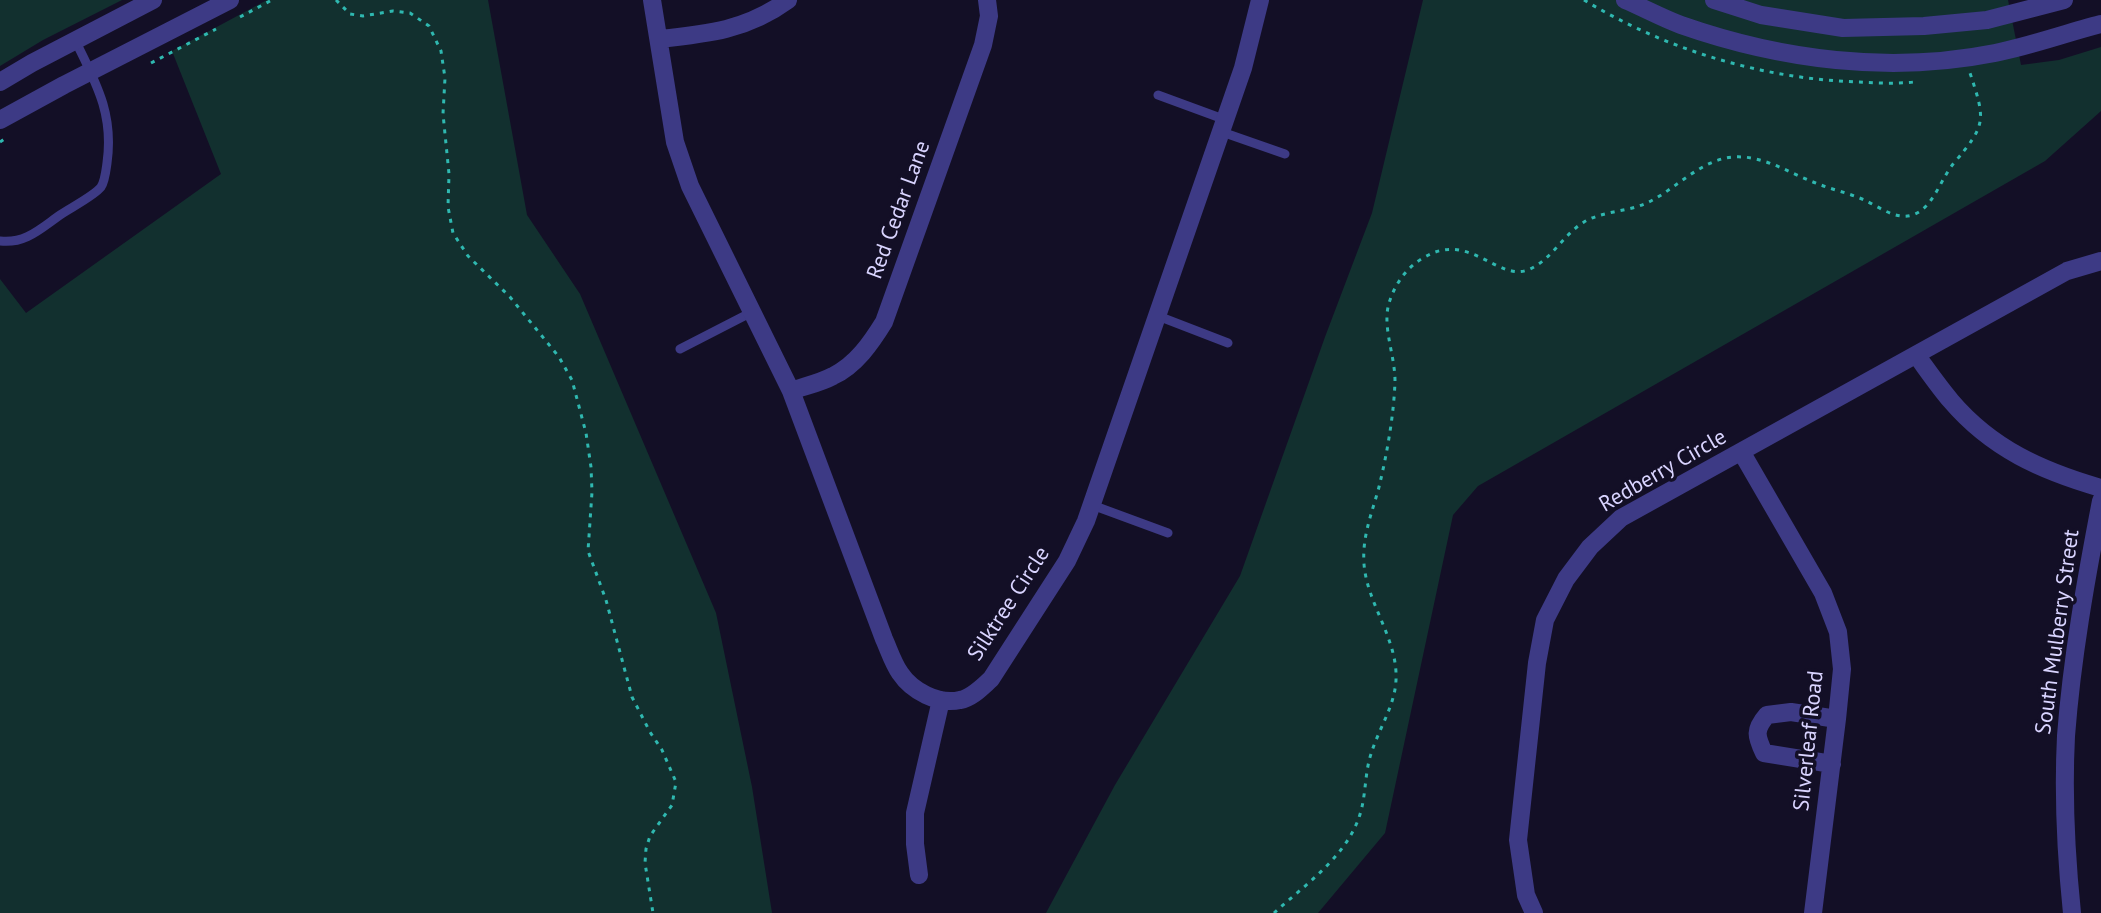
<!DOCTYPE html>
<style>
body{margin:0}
canvas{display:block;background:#130f26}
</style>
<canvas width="2101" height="913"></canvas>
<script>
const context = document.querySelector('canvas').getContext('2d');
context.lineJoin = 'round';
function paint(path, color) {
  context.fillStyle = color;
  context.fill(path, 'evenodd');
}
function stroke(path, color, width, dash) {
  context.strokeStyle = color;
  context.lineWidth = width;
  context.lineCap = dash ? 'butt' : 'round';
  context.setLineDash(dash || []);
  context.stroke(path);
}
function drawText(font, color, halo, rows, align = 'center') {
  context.font = font + ' "PT Sans",sans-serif';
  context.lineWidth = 7;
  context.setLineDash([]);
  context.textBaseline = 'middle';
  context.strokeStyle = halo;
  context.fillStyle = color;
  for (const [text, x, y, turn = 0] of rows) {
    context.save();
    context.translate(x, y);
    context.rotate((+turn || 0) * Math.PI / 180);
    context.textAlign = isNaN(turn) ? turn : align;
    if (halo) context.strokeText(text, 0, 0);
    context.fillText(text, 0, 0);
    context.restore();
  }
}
paint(new Path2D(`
 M0 0H122L43 40 0 66Z
 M267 0H488L527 215 580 294 716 613 752 787 772 913H0V279L26 313 221 174 172 51Z
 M1423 0H2008L2021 65 2059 60 2101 47V111L2045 161 1478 486 1453 515 1385 833 1318 913H1046L1115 785 1240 576 1325 337 1372 213Z`), '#12302f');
stroke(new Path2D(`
 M336 0 350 14 363 16 393 11 410 13 429 26 441 51 445 78 443 114 449 174 448 207 453 233 468 256 510 297 559 357 572 380 586 433 591 467 592 492 588 551 606 600 632 697 650 732 662 750 676 782 672 805 650 836 646 849 645 863 653 913
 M1584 0C1667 50 1762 79 1859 82 1877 83 1896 84 1914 82
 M240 17 272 0
 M151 63 216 29
 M0 142 7 137
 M1274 913C1307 883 1349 855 1361 811 1366 792 1365 772 1371 754 1378 730 1395 706 1396 680 1398 639 1367 604 1364 564 1362 536 1372 513 1379 487 1387 454 1394 414 1395 381 1395 355 1382 327 1389 303 1395 284 1406 268 1423 258 1470 229 1498 284 1530 269 1552 259 1564 234 1584 222 1601 212 1621 212 1639 206 1672 195 1698 159 1734 157 1765 155 1792 175 1821 185 1834 190 1848 193 1862 199 1879 206 1896 222 1915 214 1934 206 1941 178 1954 163 1986 125 1986 121 1970 73`), '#2fb8b0', 3, [4, 6]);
stroke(new Path2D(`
 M1158 95 1226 120
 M1222 132 1285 154
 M0 241C25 244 40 229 60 215 70 208 94 196 101 187 105 181 106 170 107 163 114 114 96 83 75 40
 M1158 316 1228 343
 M680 349 752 312
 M1092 505 1168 533`), '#3d3a85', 9);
stroke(new Path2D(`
 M652 0 675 142 690 186 791 391 884 639C889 650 893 663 900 673 912 691 938 705 960 700 972 698 982 687 991 679L1067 561 1086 521 1243 68 1260 0
 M1625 0C1644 8 1662 18 1681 25 1781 60 1890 74 1995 53 2030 46 2066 33 2101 24
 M1714 0 1761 15 1843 28 1924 26 1987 20 2064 0
 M659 39C708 34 747 30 788 0
 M0 82 32 63 153 0
 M0 120 64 85 230 0
 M1917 356C1928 371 1939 387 1951 401 1992 449 2042 471 2101 488
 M791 391C805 386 820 383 833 376 856 365 871 343 884 322L983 45 989 16 987 0
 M1742 453 1823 593 1838 632 1842 669 1837 719 1813 913
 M1832 764 1764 753C1756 736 1754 730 1767 715L1791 712 1837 719
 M919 875 915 844V813L941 700
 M1534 913 1526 895 1518 840 1537 663 1545 620 1566 579 1590 547 1621 518 2067 271 2101 261
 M2072 913C2066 855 2063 795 2066 736 2072 657 2086 579 2101 501`), '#3d3a85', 18);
drawText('22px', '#d9d4ff', '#130f26', [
 ["Red Cedar Lane",899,210,-70],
 ["Redberry Circle",1663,471,-30],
 ["Silktree Circle",1009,604,-57],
 ["South Mulberry Street",2058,632,-82],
 ["Silverleaf Road",1809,741,-84]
]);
</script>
